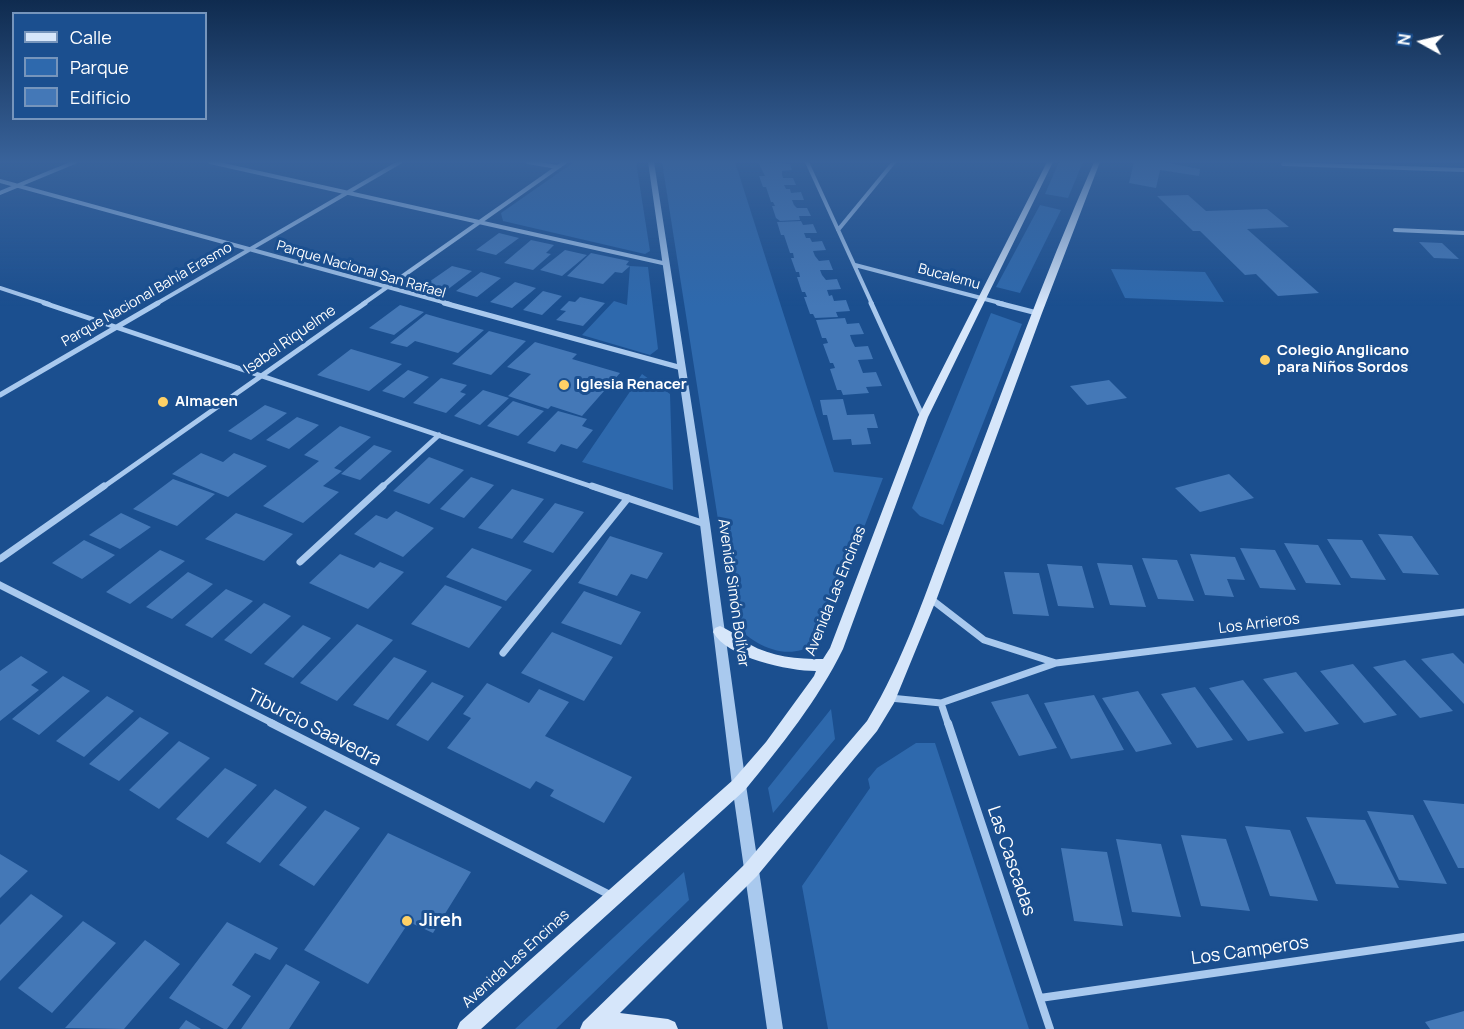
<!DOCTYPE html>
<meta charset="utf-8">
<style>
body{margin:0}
#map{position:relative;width:1464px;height:1029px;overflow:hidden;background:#1b4f8f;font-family:Manrope,sans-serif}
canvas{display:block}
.legend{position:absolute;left:12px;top:12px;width:195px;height:108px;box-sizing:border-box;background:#1b4f8f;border:2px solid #7695bc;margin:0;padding:8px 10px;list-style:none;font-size:18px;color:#fff}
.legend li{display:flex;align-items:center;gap:12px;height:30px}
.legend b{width:30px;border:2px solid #7695bc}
.north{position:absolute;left:1392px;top:12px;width:60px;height:60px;-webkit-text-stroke:4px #1b4f8f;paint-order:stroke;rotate:278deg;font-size:16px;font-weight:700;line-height:24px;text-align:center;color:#fff}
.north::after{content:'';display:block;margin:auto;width:21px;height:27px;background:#fff;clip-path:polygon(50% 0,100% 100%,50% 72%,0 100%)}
</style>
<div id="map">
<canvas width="1464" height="1029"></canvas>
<ul class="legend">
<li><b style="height:8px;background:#d6e6fa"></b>Calle</li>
<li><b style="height:16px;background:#2e69ad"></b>Parque</li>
<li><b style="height:16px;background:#4478b7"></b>Edificio</li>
</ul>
<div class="north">N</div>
</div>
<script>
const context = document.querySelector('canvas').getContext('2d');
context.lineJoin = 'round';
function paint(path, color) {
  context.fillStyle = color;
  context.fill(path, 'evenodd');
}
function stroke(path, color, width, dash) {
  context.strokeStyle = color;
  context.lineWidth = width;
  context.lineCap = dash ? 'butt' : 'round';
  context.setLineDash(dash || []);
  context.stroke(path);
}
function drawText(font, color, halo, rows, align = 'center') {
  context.font = font + ' Manrope,sans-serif';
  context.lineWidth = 6;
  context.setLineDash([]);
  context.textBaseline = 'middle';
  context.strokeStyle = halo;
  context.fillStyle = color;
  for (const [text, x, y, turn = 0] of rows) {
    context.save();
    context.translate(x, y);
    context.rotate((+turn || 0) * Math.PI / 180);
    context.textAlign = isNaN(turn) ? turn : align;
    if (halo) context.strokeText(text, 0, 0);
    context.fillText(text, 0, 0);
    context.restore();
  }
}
paint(new Path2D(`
 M574 162H636L650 251 645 254 503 221 501 213Z
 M662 162H735L834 472 883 478 825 629C821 634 817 640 813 644 788 663 749 644 734 622Z
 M1059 162H1083L1068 198 1045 194Z
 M1040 205 1061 210 1020 293 996 287Z
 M630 266 648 267 658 349 650 355 582 335 614 301 627 305Z
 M1111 269 1205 272 1224 302 1125 298Z
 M991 313 1022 324 943 525 920 516 912 508Z
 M642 374 670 394 673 490 582 462Z
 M831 709 835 739 773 813 768 788Z
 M916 743H935L1029 1029H828L802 886 870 788 868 779 877 768Z
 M684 872 689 900 556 1029H515Z`), '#2e69ad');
paint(new Path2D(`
 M758 162 790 164 792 170 782 171V174L783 178H793L796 185H784L786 189H790L791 193 801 192 804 200H792L794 205 797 208H807L811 216H799L800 220 780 221 776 218 772 206H775L773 202H771L766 187H763L759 176H765Z
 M1134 162H1163L1200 169 1199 176 1160 170 1156 188 1129 183Z
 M1188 195 1206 211 1267 209 1289 227 1247 229 1319 293 1278 296 1256 274 1245 275 1200 231H1193L1157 196Z
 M801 221 803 225 813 224 817 233H804L806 238H810L812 242 822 241 826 250 813 251 815 256 819 261 829 260 833 270H820L822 275 826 280 837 279 841 289 827 290 829 296 832 295 834 301 846 300 850 311 836 312 838 317 815 318 813 314H810L804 297H807L805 292H802L797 277H800L799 272H796L791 258H794L793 253H790L784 235H781L777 222Z
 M499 233 519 238 496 255 476 250Z
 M531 240 554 245 546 253 551 254 533 270 504 263Z
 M1419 242 1442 243 1459 259 1434 258Z
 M565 250 587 255 562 276 540 270Z
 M591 253 629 261 626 265 630 266 622 273 615 272 603 284 567 276Z
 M452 266 472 271 447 290 426 284Z
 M481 272 501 278 477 297 456 291Z
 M515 282 536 288 512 308 490 302Z
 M543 291 562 296 542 315 523 310Z
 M580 297 605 303 583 326 556 320 566 311 560 310 569 301 575 302Z
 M400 305 424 312 394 335 369 328Z
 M426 314 447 320 484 330 458 353 415 341 407 347 390 343Z
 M845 318 847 324 859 323 864 334 850 335 852 341 855 347 868 346 873 359 858 360 863 373 876 372 882 386 866 387 869 393 843 395 841 390H837L830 369 835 368 833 363H830L823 344 828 343 826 338H822L816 320Z
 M489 331 526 341 491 375 452 364Z
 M535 342 577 354 572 359 620 373 582 416 551 406 548 409 508 396 531 374 507 367Z
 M351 349 378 357 402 364 369 391 317 375Z
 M408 370 429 377 404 398 382 391Z
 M441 378 467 385 460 392 466 394 446 413 413 403Z
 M1109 380 1127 398 1087 405 1070 386Z
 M483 390 509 398 480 425 454 416Z
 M843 399 847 415 874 414 878 428H867L871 444 852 445 851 439 833 440 827 415H823L820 400Z
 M513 401 544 411 518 436 487 426Z
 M265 405 287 413 251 440 228 431Z
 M558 411 587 419 582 426 593 430 577 449 561 444 555 452 527 443Z
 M297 417 319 425 289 449 266 440Z
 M340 426 371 437 334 468 342 471 323 486 339 492 303 523 263 506 319 461 304 455Z
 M374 445 392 451 360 480 341 474Z
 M201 453 223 462 234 453 267 466 228 497 172 474Z
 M429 457 464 470 429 504 393 491Z
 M1229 474 1254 498 1200 512 1175 488Z
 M471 477 494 485 464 518 440 509Z
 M173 479 215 494 177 526 133 509Z
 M512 489 544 499 512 539 478 528Z
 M555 503 584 512 553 553 523 542Z
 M396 511 434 528 403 557 354 534 376 515 387 519Z
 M121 513 151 527 120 549 89 535Z
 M236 513 293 534 264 561 205 539Z
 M1378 534 1412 536 1439 575 1403 573Z
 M610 536 663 553 647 579 631 574 617 596 578 583Z
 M1327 539 1362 540 1386 580 1351 578Z
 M84 540 115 555 82 579 52 563Z
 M1284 543 1318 545 1341 585 1306 583Z
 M472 548 532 570 506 601 446 577Z
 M1240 548 1275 550 1296 590 1260 588Z
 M160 550 185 561 130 604 106 592Z
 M340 554 374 568 380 562 404 572 368 609 309 583Z
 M1190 554 1235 557 1245 580 1227 579 1234 597 1205 595Z
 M1142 558 1177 560 1194 601 1158 599Z
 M1097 563 1132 565 1146 607 1110 605Z
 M1047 564 1082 566 1094 608 1058 606Z
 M188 572 213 584 172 619 146 607Z
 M1004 572 1039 573 1049 616 1013 614Z
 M445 585 502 607 469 648 411 624Z
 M226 589 253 601 212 638 185 625Z
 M584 591 641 612 621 645 561 623Z
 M264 603 291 616 251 654 224 640Z
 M357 624 393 640 337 701 300 683Z
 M303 625 331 638 293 678 264 664Z
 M552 632 613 657 584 701 521 673Z
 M1453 653 1464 664V704L1421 659Z
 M21 656 48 672 31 685 39 690 0 721V671Z
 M394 657 427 671 388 720 353 705Z
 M1405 660 1453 711 1420 718 1373 667Z
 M1353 664 1397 715 1364 723 1320 671Z
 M1296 672 1339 724 1305 732 1263 679Z
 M63 676 90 691 39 735 12 719Z
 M1243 680 1284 733 1248 741 1209 688Z
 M432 682 464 696 428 741 396 725Z
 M487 683 529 703 539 689 569 702 545 736 632 777 604 823 550 796 554 790 536 781 530 789 447 748 471 718 463 714Z
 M1195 687 1233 740 1197 748 1161 694Z
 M1138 691 1172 744 1136 752 1102 698Z
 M1028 694 1057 748 1019 756 991 702Z
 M1094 695 1124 750 1071 759 1044 703Z
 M107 696 134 711 84 757 56 741Z
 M140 717 169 733 119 781 89 764Z
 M179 741 210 758 159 809 129 790Z
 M225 768 257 785 208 838 176 819Z
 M275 789 307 807 260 863 226 843Z
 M1423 800 1464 804V868H1458Z
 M325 810 360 828 314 886 279 865Z
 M1367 811 1413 815 1447 884 1399 880Z
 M1306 817 1365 820 1399 888 1336 884Z
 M1245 826 1290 830 1318 901 1270 896Z
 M388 833 471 872 433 933 409 922 368 984 304 950Z
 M1181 835 1226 839 1250 911 1201 906Z
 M1116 839 1161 844 1181 917 1132 912Z
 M1061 848 1107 852 1123 926 1074 921Z
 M0 854 28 871 0 898Z
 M31 894 63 916 0 981V925Z
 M83 921 116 943 52 1013 18 988Z
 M227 922 278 948 270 960 255 953 232 985 251 996 227 1029H224L169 998Z
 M145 940 180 964 124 1029 65 1028Z
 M286 964 320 982 289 1029H241Z
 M1464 1011V1029H1430L1425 1022Z
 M186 1020 201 1029H179Z`), '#4478b7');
stroke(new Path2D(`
 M210 162 667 264
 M528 162 557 167
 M807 162 872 304
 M1283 164 1464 170
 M0 181 450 304
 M0 193 75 162
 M838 230 894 162
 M1395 230 1464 233
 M855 265 1004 304
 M0 288 49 304
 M156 304 400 162
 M363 304 565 162`), '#a9c9ee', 4);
stroke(new Path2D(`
 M44 303 596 488
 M444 303 682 368
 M871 303 923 417
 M998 303 1037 313
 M0 395 158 303
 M102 488 365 303
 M381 488 439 435`), '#a9c9ee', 5);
stroke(new Path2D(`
 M592 486 705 524
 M0 559 104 486
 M300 562 383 486
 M0 585 274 724
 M931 599 984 640 1056 663
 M503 653 628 498
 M890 698 941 703 1056 663 1464 612
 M941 703 948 724`), '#a9c9ee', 7);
stroke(new Path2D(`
 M271 723 612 896
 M948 723 1050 1029
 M1040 998 1464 937`), '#a9c9ee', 8);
paint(new Path2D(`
 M648 162H654L710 524 746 785 783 1029H767L732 785 700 524Z`), '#a9c9ee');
paint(new Path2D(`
 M1047 162H1053L928 417 843 649C818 700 781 746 745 790L481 1029H457L460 1022 733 780 766 742 814 676 816 671C789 671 727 658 713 632L715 628 720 626C730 630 739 638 749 644 772 657 797 659 823 659L830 648 918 417Z
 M1094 162H1100L1042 313 937 598 894 703 877 731 757 876 620 1013 668 1019 675 1022 678 1029H580L583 1022 745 864 867 721C904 661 927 588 953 521 999 401 1042 280 1094 162Z`), '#d6e6fa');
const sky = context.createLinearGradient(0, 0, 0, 306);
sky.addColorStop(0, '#0f2b4f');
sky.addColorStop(0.53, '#39639b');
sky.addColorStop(1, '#39639b00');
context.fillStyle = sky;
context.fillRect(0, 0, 1464, 306);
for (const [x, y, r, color] of [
 [1265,360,6,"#ffd166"],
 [564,385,6,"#ffd166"],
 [163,402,6,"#ffd166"],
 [407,921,6,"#ffd166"]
]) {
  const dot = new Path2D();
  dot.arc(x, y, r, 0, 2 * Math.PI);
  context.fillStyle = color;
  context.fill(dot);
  stroke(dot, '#1b4f8f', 2);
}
drawText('14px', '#fff', '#1b4f8f', [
 ["Parque Nacional San Rafael",361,270,16],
 ["Bucalemu",949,277,15],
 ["Parque Nacional Bahía Erasmo",147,295,-30]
]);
drawText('15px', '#fff', '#1b4f8f', [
 ["Isabel Riquelme",290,340,-35],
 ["Avenida Las Encinas",836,591,-68],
 ["Avenida Simón Bolívar",733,593,82],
 ["Los Arrieros",1259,624,-7],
 ["Avenida Las Encinas",516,959,-42]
]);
drawText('bold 15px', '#fff', '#1b4f8f', [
 ["Colegio Anglicano",1277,351],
 ["para Niños Sordos",1277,368],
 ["Iglesia Renacer",576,385],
 ["Almacen",175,402]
], 'left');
drawText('18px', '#fff', '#1b4f8f', [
 ["Tiburcio Saavedra",314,728,27],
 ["Las Cascadas",1011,861,71],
 ["Los Camperos",1250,951,-8]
]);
drawText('bold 18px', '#fff', '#1b4f8f', [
 ["Jireh",419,921]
], 'left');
</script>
